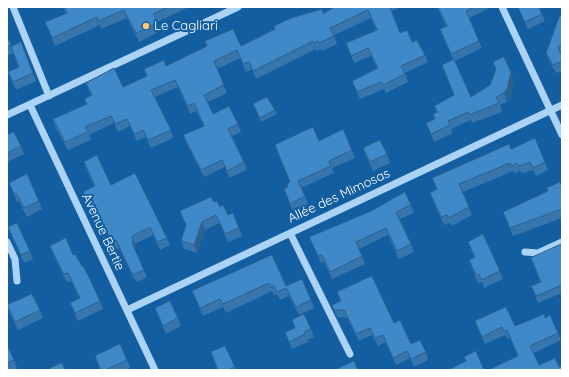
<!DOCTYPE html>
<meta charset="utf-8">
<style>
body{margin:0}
#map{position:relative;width:569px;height:377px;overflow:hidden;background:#125ea1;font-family:Quicksand,sans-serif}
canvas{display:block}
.frame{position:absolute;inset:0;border:8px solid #fff;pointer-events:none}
</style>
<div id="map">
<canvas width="569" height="377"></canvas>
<div class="frame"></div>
</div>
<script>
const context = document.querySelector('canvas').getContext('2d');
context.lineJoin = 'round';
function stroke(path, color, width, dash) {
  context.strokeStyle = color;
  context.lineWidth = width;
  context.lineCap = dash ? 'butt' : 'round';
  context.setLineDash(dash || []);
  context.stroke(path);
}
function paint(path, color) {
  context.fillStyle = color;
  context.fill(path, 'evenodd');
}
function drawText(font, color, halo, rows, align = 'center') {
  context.font = font + ' Quicksand,sans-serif';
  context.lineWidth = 4;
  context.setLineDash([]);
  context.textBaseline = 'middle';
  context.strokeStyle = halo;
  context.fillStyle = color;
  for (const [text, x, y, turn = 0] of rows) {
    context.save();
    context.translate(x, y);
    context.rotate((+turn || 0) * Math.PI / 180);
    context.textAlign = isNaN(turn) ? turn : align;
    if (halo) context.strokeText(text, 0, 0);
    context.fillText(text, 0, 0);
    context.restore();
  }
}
stroke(new Path2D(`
 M13 7 49 96
 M502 7 562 135
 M30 105 155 370
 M7 115 238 7
 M290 233 350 354
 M7 242 15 259 17 281
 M525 252 538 253 562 242
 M127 310 562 105`), '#abd3f5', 7);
paint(new Path2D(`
 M63 7H189L157 22 160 31 139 42 127 18 101 29 100 25 55 46 45 22 66 14Z
 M335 7H401L391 11 400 33 412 42 425 55 428 62 405 73 408 82 386 93 384 89 360 99 352 81 377 68 371 56 354 63 346 43 376 30 371 18 334 35 337 44 322 51 321 49 316 51V49L256 79 252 69 246 72 240 58 217 69 227 93 208 102 213 114 238 124 241 132 232 136 244 162 247 170 229 178 225 167 204 177 186 143 183 135 204 126 196 111 190 114 178 87 155 97 171 130 173 138 151 148 146 137 137 141 130 126 118 132 114 123 89 135 91 140 68 150 55 127 53 119 86 104 84 99 91 96 86 83 123 87 147 76 144 69 166 66 241 46 323 13Z
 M437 7H487L488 9 469 18 482 48 455 61 471 97 490 85 496 69 493 62 514 80 510 97 507 102 500 105 502 112 472 123 471 120 451 129 453 133 434 142 426 123 435 119 433 114 437 113 434 106 454 95 442 65 453 59 443 37 440 29 446 26Z
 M518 7H539L545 21 528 29Z
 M562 15V71L556 73 549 61 546 53Z
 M7 36 11 46 21 42 36 81 16 90 11 80 8 72 18 67 13 53 7 56Z
 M253 104 275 110 277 114 261 122Z
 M7 135 21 146 24 154 7 162Z
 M319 141 352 150 355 158 332 168 334 173 301 188 308 204 293 211 284 189 288 187 290 182 275 146Z
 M363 148 387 154 390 163 373 171 366 156Z
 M511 149 545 162 548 170 536 176 533 170 522 174 520 171 514 174 513 171 463 192 472 215 452 226 450 223 444 225 433 201 430 193 437 189 432 178Z
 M84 162 111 185 167 238 170 245 160 250 153 235 135 244V251L147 277 138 282 134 279 119 248 115 250 107 233 103 234 86 199 83 192 94 186 86 169Z
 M9 183 39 201 42 209 27 217 19 201 17 202Z
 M562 187V218L513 236 506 220 503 212 548 191Z
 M214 202 220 207 239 228 242 236 228 242 219 223 205 230 197 253 184 249 181 241 186 226 180 211Z
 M411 205 414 213 400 219 411 244 414 252 399 259 388 235 359 249 365 264 332 279 324 262 321 263 309 237Z
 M8 227 30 251 33 259 24 263 11 235Z
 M468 242 500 271 503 279 484 288 482 282 478 283 469 260 474 257Z
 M562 244V293L538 303 531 286 540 282 531 258Z
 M50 246 73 255 82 266 100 301 103 309 78 321 70 303 79 298 71 281 67 282 64 277 53 254Z
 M272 255 286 286 311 300 314 308 299 315 289 296 280 300 277 294 274 295 272 291 226 313 223 307 203 316 192 291Z
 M337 292 394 323 411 344 426 352 428 360 414 367 410 358 396 365 385 342 378 346 372 335 359 341 347 318 337 317 335 312 332 305 340 301Z
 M7 305 40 310 43 318 18 330 10 314Z
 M155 308 178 318 181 326 166 334Z
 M545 318 558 333 561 340 534 353 539 365 559 367 562 370H488L518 356 510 338 507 339 505 335 485 344 478 329 475 321 515 326Z
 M292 320 311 329 314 337 307 340 308 342 292 349 285 332 295 328Z
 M7 347 14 360 17 368 13 370H7Z
 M211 352 235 367 237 370H218Z
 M95 356 127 360 130 368 126 370H100Z`), '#3676ad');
paint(new Path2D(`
 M511 72 514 80 510 97 507 102 504 93Z
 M202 222 205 230 197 253 194 245Z
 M132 236 135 244 136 253 133 245Z`), '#2c608d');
const building = new Path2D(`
 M64 7H168L153 14 158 23 136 33 124 10 98 21 97 17 52 38 45 22 67 13Z
 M335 7H390L400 33 407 30 412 42 417 40 425 55 401 66 405 74 383 85 381 82 357 92 352 81 378 68 368 48 351 56 346 43 377 30 368 10 330 28 334 36 319 43 318 41 314 43 313 41 253 71 249 62 243 64 237 50 214 61 224 85 204 95 213 114 229 106 238 124 228 129 244 162 227 171 222 160 201 170 183 135 204 126 194 103 188 106 175 80 151 90 171 130 148 140 143 130 134 134 127 119 115 124 111 116 85 127 88 132 65 142 53 119 87 104 84 99 92 95 86 83 114 68 123 87 147 76 144 69 164 60 166 66 207 46 205 41 233 29 241 46 275 29 274 26 291 18 322 9 323 13Z
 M438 7H474L466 11 479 41 451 54 440 29 447 26Z
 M518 7H539L542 14 525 22Z
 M562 15V45L558 47 562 56V61L553 65 546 53 559 17Z
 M7 36 11 45 7 47Z
 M21 42 33 73 13 82 8 72 19 67 11 47Z
 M504 57 511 72 507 89 504 93 496 97 499 103 469 115 468 112 448 121 450 125 431 134 426 123 435 119 433 114 438 112 434 106 454 95 442 65 454 59 471 97 490 85 496 69 493 62Z
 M267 97 275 110 260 118 253 104Z
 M313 127 319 141 343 129 352 150 329 161 331 166 298 181 305 196 290 204 284 189 288 187 287 184 290 182 275 145Z
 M14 132 21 146 7 153V135Z
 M535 138 545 162 533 168 530 162 519 166 517 163 511 166 510 163 459 184 469 207 449 218 447 215 441 217 430 193 437 189 432 178 509 144 511 149Z
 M380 140 387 154 370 162 363 148Z
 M97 155 111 185 135 173 167 238 157 242 150 227 132 236 133 245 144 270 135 274 131 272 116 240 112 242 104 225 100 227 83 192 95 186 84 162Z
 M27 174 39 201 24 208 16 193 14 194 9 183Z
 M560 182 562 187V209L510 228 503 212 548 191 547 188Z
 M405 192 411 205 396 212 411 244 397 251 386 228 356 242 362 256 330 272 322 255 318 256 309 237 371 211Z
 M211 197 214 202 217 201 220 207 223 205 228 215 233 213 239 228 225 234 216 215 202 222 194 245 181 241 186 225 180 211Z
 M17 223 30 251 21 255 8 227Z
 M483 234 500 271 481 280 479 274 476 275 469 260 475 257 468 242Z
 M66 238 73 255 75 254 82 266H83L87 273 100 301 75 313 70 303 80 298 68 273 64 274 61 269 50 246Z
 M562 244V285L536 296 531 286 541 282 531 258Z
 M272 255 286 286 302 279 311 300 296 307 286 288 277 292 274 286 271 287 269 283 223 304 220 299 200 308 192 291Z
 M372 276 394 323 400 320 411 344 420 340 426 352 411 359 407 351 393 358 383 335 375 338 370 328 356 334 344 310H334L332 305 341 301 337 292Z
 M32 294 40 310 15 322 7 305Z
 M170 301 178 318 163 326 155 308Z
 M506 307 515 326 544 314 545 318 550 315 558 333 530 346 539 365 555 358 559 367 562 366V370H488L518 356 507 330 504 331 502 327 482 337 475 321Z
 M304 314 311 329 304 332 305 334 289 342 285 332 295 328 292 320Z
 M120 344 127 360 105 370H101L95 356Z
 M225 346 235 367 228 370H218L211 352Z
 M7 347H8L14 360 7 363Z
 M476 351 484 370H448L466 361 464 357Z
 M354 361 358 370H335Z
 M62 363 65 370H51L50 368Z`);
paint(building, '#3f89c9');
stroke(building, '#2c608d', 1);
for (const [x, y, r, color] of [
 [146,26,4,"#ffc86f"]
]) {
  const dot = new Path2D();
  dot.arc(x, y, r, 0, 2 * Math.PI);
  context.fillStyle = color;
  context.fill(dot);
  stroke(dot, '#125ea1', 1.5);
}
drawText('13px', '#fff', '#125ea1', [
 ["Le Cagliari",154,26]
], 'left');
drawText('13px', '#fff', '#125ea1', [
 ["Allée des Mimosas",339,196,-25],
 ["Avenue Bertie",103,232,65]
]);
</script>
